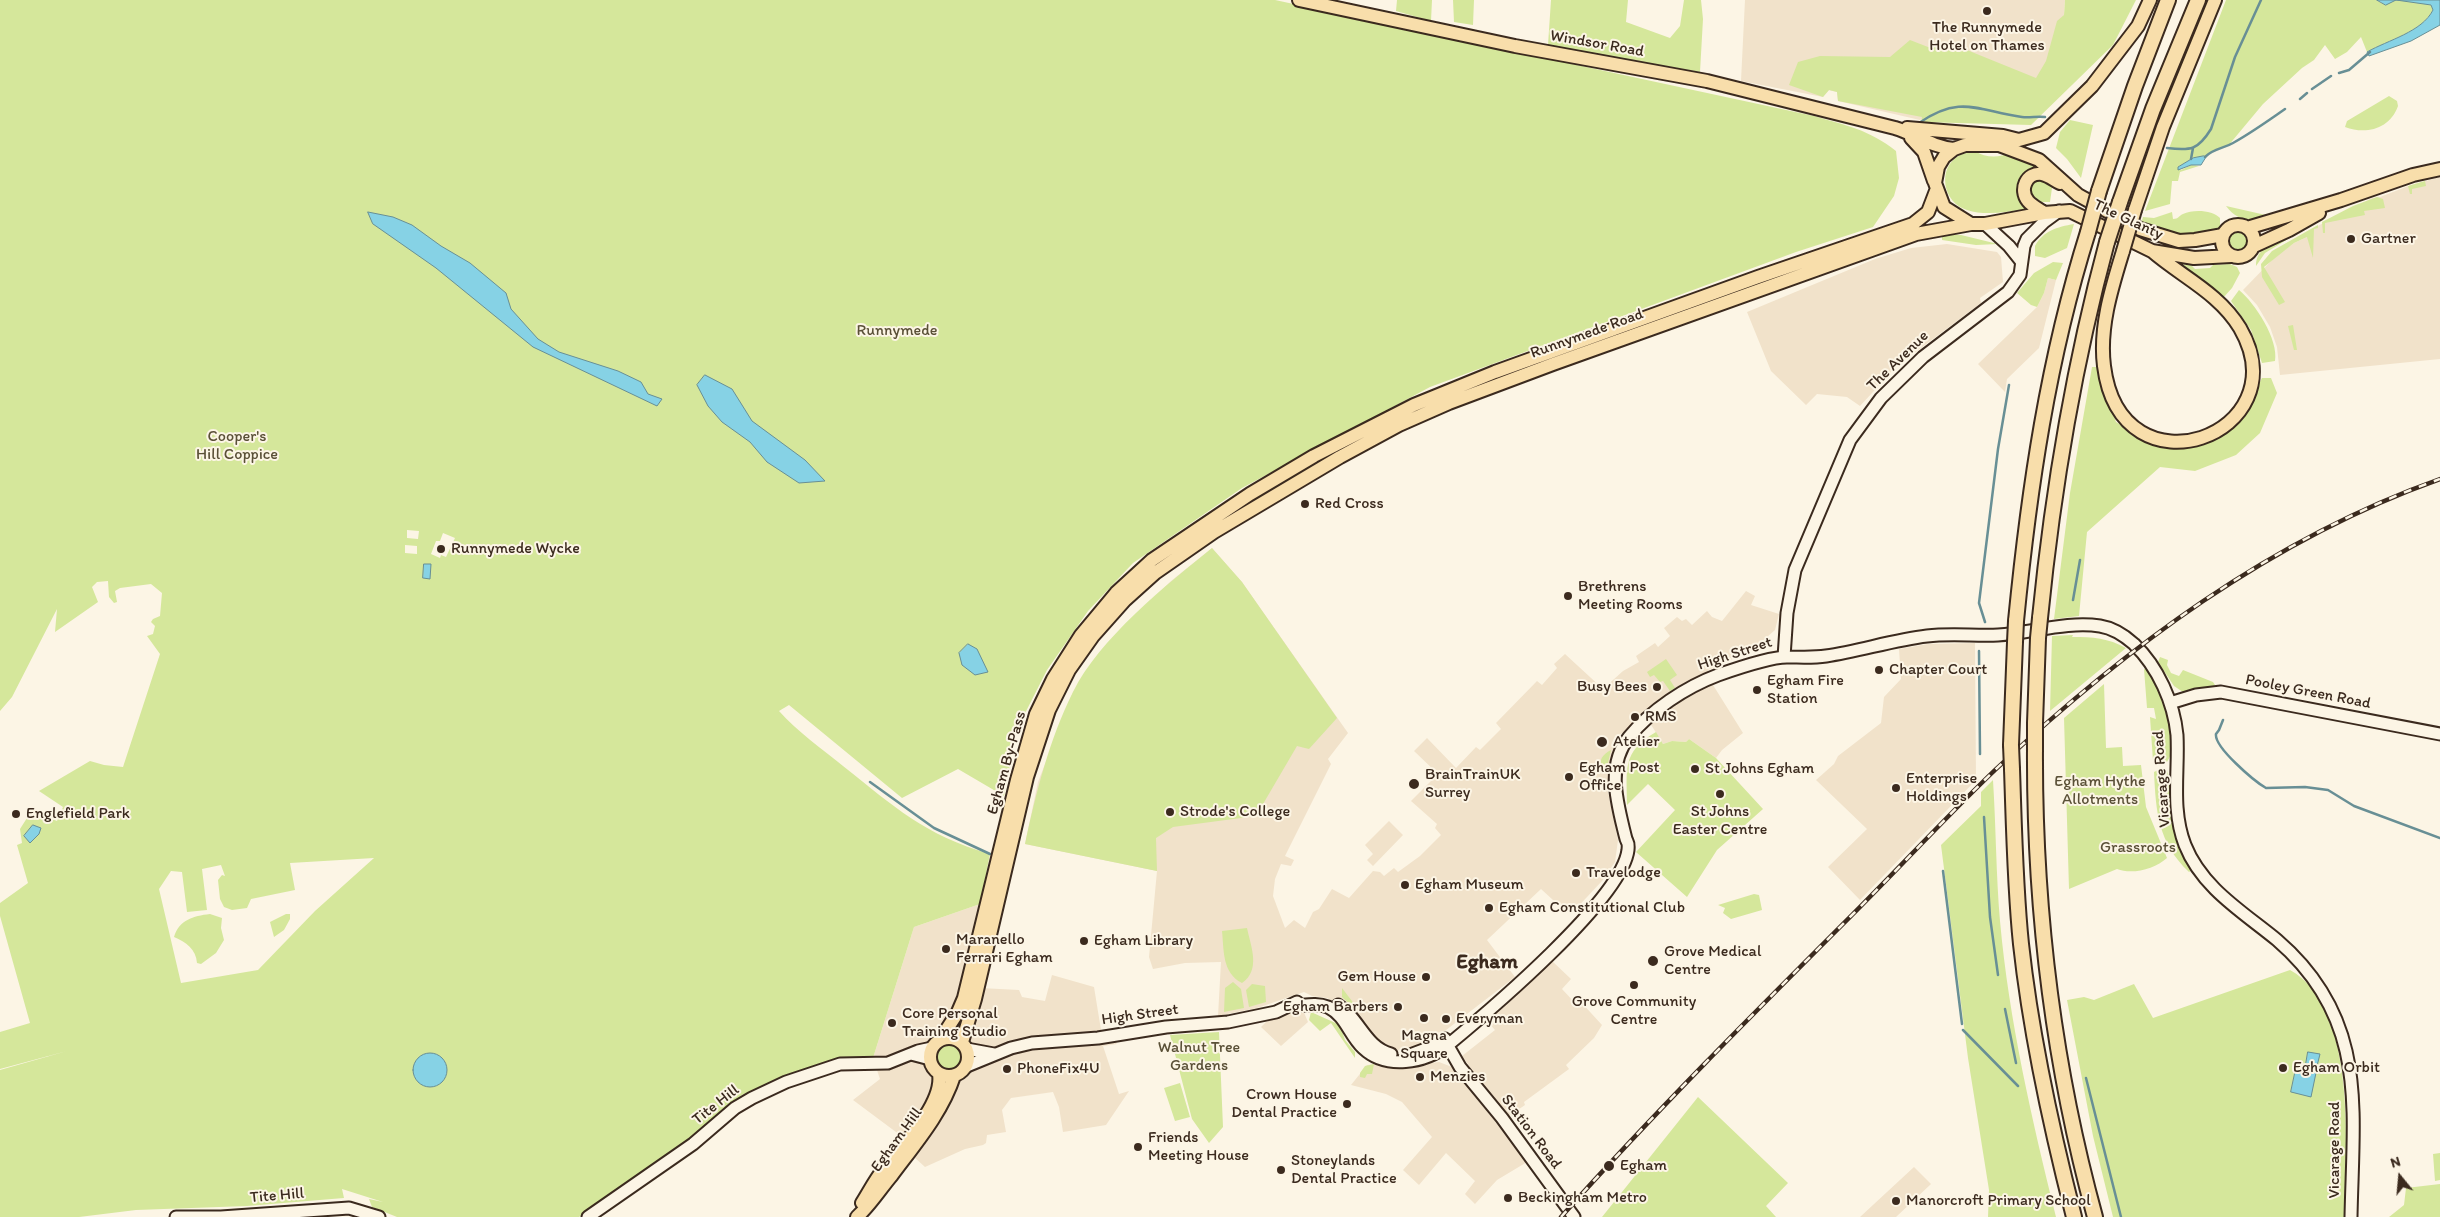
<!DOCTYPE html>
<style>
body{margin:0}
#map{position:relative;width:2440px;height:1217px;overflow:hidden;background:#fcf5e5;font-family:Itim,sans-serif}
canvas{display:block}
.north{position:absolute;left:2375px;top:1152px;width:50px;height:50px;-webkit-text-stroke:4px #fcf5e5;paint-order:stroke;rotate:343deg;font-size:14px;font-weight:700;line-height:20px;text-align:center;color:#3b2a1e}
.north::after{content:'';display:block;margin:auto;width:18px;height:22px;background:#3b2a1e;clip-path:polygon(50% 0,100% 100%,50% 72%,0 100%)}
</style>
<div id="map">
<canvas width="2440" height="1217"></canvas>
<div class="north">N</div>
</div>
<script>
const context = document.querySelector('canvas').getContext('2d');
context.lineJoin = 'round';
function paint(path, color) {
  context.fillStyle = color;
  context.fill(path, 'evenodd');
}
function stroke(path, color, width, dash) {
  context.strokeStyle = color;
  context.lineWidth = width;
  context.lineCap = dash ? 'butt' : 'round';
  context.setLineDash(dash || []);
  context.stroke(path);
}
function drawText(font, color, halo, rows, align = 'center') {
  context.font = font + ' Itim,sans-serif';
  context.lineWidth = 4;
  context.setLineDash([]);
  context.textBaseline = 'middle';
  context.strokeStyle = halo;
  context.fillStyle = color;
  for (const [text, x, y, turn = 0] of rows) {
    context.save();
    context.translate(x, y);
    context.rotate((+turn || 0) * Math.PI / 180);
    context.textAlign = isNaN(turn) ? turn : align;
    if (halo) context.strokeText(text, 0, 0);
    context.fillText(text, 0, 0);
    context.restore();
  }
}
paint(new Path2D(`
 M1745 0H2065L2064 15 2055 59 2024 106 1942 105 1920 120 1838 101 1837 92 1829 90 1823 97 1741 81Z
 M2440 177V359L2280 375 2277 347 2270 327 2257 305 2243 290 2274 258 2294 243 2307 237 2306 232 2372 198 2380 197 2411 185Z
 M1947 244 1997 252 2001 257 2003 282 1980 298 1981 303 1897 366 1860 406 1847 397 1817 394 1806 405 1771 371 1747 312 1875 259 1911 248Z
 M2048 278 2056 280 2039 348 2007 379 2005 392 1978 364 2037 307 2044 293Z
 M1212 548 1242 582 1348 733 1328 759 1331 764 1285 856 1294 860 1291 866 1281 864 1275 879 1273 896 1285 928 1294 920 1305 928 1313 912 1319 909 1332 889 1349 898 1373 871 1380 872 1384 876 1394 868 1398 872 1420 856 1441 835 1435 828 1437 824 1411 801 1438 774 1414 751 1427 738 1456 768 1476 747 1480 750 1501 729 1496 723 1537 681 1542 685 1557 668 1554 664 1565 654 1603 689 1623 671 1639 662 1636 656 1655 643 1658 647 1670 636 1664 628 1677 617 1682 621 1686 619 1692 625 1707 611 1712 617 1722 621 1746 591 1755 596 1751 605 1779 614 1775 630 1751 651 1708 670 1713 685 1743 733 1722 750 1716 758 1689 739 1686 742 1672 741 1663 744 1645 715 1616 738 1607 787 1618 840 1615 862 1602 881 1572 913 1567 909 1565 911 1541 889 1487 940 1515 977 1437 1037 1424 1045 1404 1051 1390 1049 1375 1039 1354 1012 1327 998 1312 996 1304 992 1257 1008 1218 1016 1221 962 1185 963 1153 969 1149 957 1157 871 1025 844 1038 782 1073 692 1091 664 1115 635 1171 581Z
 M1975 643 1976 780 1860 900 1828 867 1867 829 1816 780 1834 764 1838 756 1881 723 1884 697 1901 679 1899 649 1928 644Z
 M1389 821 1403 835 1373 866 1367 860 1373 854 1365 845Z
 M980 904 961 987 1019 990 1022 997 1045 1001 1052 975 1094 987 1101 1030 1117 1044 1103 1046 1119 1094 1129 1091 1106 1125 1063 1132 1059 1107 1053 1092 1011 1098 1002 1110 1006 1132 987 1135 986 1143 983 1145 965 1149 925 1167 914 1157 900 1135 853 1100 880 1079 873 1058 914 927Z
 M1551 960 1571 979 1562 989 1576 1004 1580 1001 1602 1025 1594 1038 1566 1065 1569 1069 1524 1102 1525 1105 1506 1118 1462 1056 1495 1030 1485 1019Z
 M1302 1008 1308 1022 1281 1046 1261 1027 1266 1022Z
 M1439 1062 1452 1067 1527 1162 1497 1180 1475 1204 1465 1194 1475 1181 1446 1153 1419 1185 1403 1170 1432 1137 1402 1102 1386 1094 1351 1085 1367 1065 1377 1064 1394 1068Z
 M1914 1167 1931 1184 1896 1217H1860Z`), '#f1e2ca');
paint(new Path2D(`
 M0 0H1275L1814 116C1847 126 1868 129 1896 151L1899 178 1894 196 1873 227 1796 252 1430 387 1242 488 1133 563 1088 611 1047 670 1017 729 1004 796 958 769 902 798 789 705 779 711C797 731 822 749 843 766 895 807 924 835 990 854L980 904 914 927 873 1058 845 1057 807 1068 742 1095 701 1130 579 1217H397L372 1207 369 1199 383 1202 342 1189 344 1198 247 1206 136 1210 79 1217H0V1070L67 1051 0 1069V1032L30 1023 0 916V903L28 883 17 845 22 843 20 829 27 818 35 820 44 816 57 821 63 807 39 791 90 761 104 765 123 767 160 654 147 636 153 634 155 626 151 622 153 619 160 616 162 593 151 584 120 588 115 591 117 602 114 603 109 597 108 581 97 582 92 587 98 602 55 632 57 609 12 697 0 711ZM407 530 419 531 418 539 407 538ZM443 533 455 538 446 557 441 555 440 558 431 554 436 541H440ZM405 545 417 546V554L405 553ZM374 858 315 911 258 970 181 983 159 889 171 871 182 872 187 912 207 910 202 869 221 865 225 876 222 875 218 880 220 899 224 907 232 910 247 908 251 899 295 890 290 863Z
 M1397 0H1432L1431 21 1396 11Z
 M1453 0H1474L1473 25 1454 22Z
 M1551 0H1628L1626 22 1670 38 1680 26 1684 0H1701L1703 19 1700 72 1548 45Z
 M2065 0H2136L2113 45 2031 125 1921 122 1922 117 1838 101 1837 92 1829 90 1823 97 1789 85 1798 62 1820 56 1890 57 1910 40 1928 47 1957 46 2036 78 2046 61 2057 21 2064 15Z
 M2226 0H2377C2386 8 2390 0 2399 0 2409 1 2421 2 2431 5L2433 10C2422 32 2388 40 2367 52L2361 37 2347 52 2335 59 2325 45 2314 60 2302 68 2263 104 2228 146 2214 150 2206 157 2193 158 2178 167 2181 170 2191 165 2199 166 2180 172 2178 181H2172L2170 204 2145 211Z
 M2389 96 2397 101 2398 106C2390 129 2366 135 2345 127L2347 121Z
 M2070 120 2093 125 2081 178 2067 159 2056 148 2060 132Z
 M1975 151C1985 158 1999 158 2010 153L2036 161 2019 195 2025 209C2007 212 1985 216 1967 210 1943 203 1936 168 1960 155 1964 153 1971 152 1975 151Z
 M2039 179 2050 181 2052 188 2050 202H2038L2030 193 2031 183Z
 M2425 181 2426 186 2412 189V194H2410L2408 186Z
 M2377 197 2383 199 2385 208 2364 211 2365 215 2325 223V233H2323L2322 222 2353 206Z
 M2226 206 2270 216C2252 221 2239 223 2226 206Z
 M2172 212 2173 219C2179 219 2178 216 2183 214 2193 209 2213 210 2220 218V228C2200 246 2162 231 2141 224L2143 217 2154 218Z
 M2074 224 2067 248 2045 258 2035 256V246C2043 231 2057 227 2074 224Z
 M2318 225V228L2314 229 2313 258 2307 237 2294 243 2264 267 2285 302 2279 305 2262 277 2261 264 2272 251Z
 M2227 242a11 11 0 1 1 22 0a11 11 0 1 1-22 0Z
 M1942 234 1961 235 1998 244 1976 245 1942 240Z
 M2287 237 2288 239 2265 253 2256 266C2256 248 2272 244 2287 237Z
 M2053 262 2063 263 2056 280 2048 278 2044 293 2037 307 2031 305 2017 293 2034 273Z
 M2177 264 2191 265 2195 269 2210 268 2213 265 2230 264 2237 267 2240 273 2232 288 2223 298Z
 M2239 290C2255 303 2279 340 2275 361L2262 363 2251 330 2231 301Z
 M2293 325 2297 350H2294L2288 326Z
 M2092 367H2096L2116 422 2158 447 2195 446 2220 437 2242 415 2262 378H2271L2277 393 2260 433 2236 455 2195 471 2160 467 2087 532 2079 616 2054 619 2070 493Z
 M1212 548 1242 582 1337 718 1309 749 1297 746 1256 816 1173 827 1156 838 1157 871 1025 844C1036 793 1049 740 1073 692 1099 639 1166 585 1212 548Z
 M2073 635 2072 637C2093 637 2108 638 2126 648L2050 711 2052 636Z
 M2160 657 2168 660 2167 665 2171 673 2179 676 2183 670 2213 682 2215 685 2213 688 2183 692 2174 686 2158 662Z
 M1666 659 1677 675 1670 680 1675 688 1670 691 1663 681 1660 682 1654 675 1650 677 1647 672Z
 M2144 669 2148 670C2160 693 2184 738 2167 762L2153 761 2150 717 2156 719 2154 708H2147Z
 M2104 684 2106 748 2122 747 2123 766 2141 765 2146 807 2167 858C2155 869 2132 875 2117 869L2069 889 2064 718Z
 M1656 732 1663 744 1672 741 1686 742 1689 739 1716 758 1763 809 1717 850 1687 897 1636 852 1675 810 1648 784 1627 805C1627 770 1621 752 1656 732Z
 M1611 750 1607 767 1601 770C1599 759 1602 755 1611 750Z
 M2160 769 2167 770C2173 786 2169 802 2172 818 2175 836 2182 855 2192 870L2189 872C2158 842 2156 813 2154 772Z
 M1993 780C1996 827 1996 874 2000 921 2009 1021 2032 1120 2056 1217H1988L1989 1190 1968 1058 1941 845 1981 806V792Z
 M1754 894 1759 895 1762 910 1731 919 1723 913 1725 908 1718 905Z
 M210 914 222 918 221 928 224 940 216 953 201 964 197 963C196 949 186 942 174 937 179 920 193 916 210 914Z
 M286 914H290V919L284 930 274 937 270 922Z
 M1247 928C1251 947 1261 970 1242 983 1222 973 1224 950 1222 931Z
 M2290 970C2358 1007 2346 1151 2344 1217H2113L2093 1136 2067 1000 2084 997 2094 1000 2134 984 2153 1018Z
 M1233 982 1241 989 1244 1008 1224 1012 1225 988Z
 M1252 984 1265 986 1266 1002 1249 1007 1246 990Z
 M1342 988 1358 1009 1356 1010 1342 997Z
 M1311 1012 1340 1025 1345 1040 1355 1052V1058L1331 1023 1320 1031 1309 1020Z
 M1219 1032 1223 1127 1209 1143 1192 1119 1170 1035Z
 M936 1058a13 13 0 1 1 26 0a13 13 0 1 1-26 0Z
 M1374 1064 1372 1074H1367L1365 1078 1360 1077V1073L1365 1066Z
 M1180 1083 1190 1117 1175 1121 1164 1088Z
 M1698 1097 1788 1183 1766 1206 1776 1217H1602Z
 M2440 1153V1180L2435 1181 2433 1154Z
 M2440 1184V1217H2389L2404 1205 2406 1188Z`), '#d5e79b');
const water = new Path2D(`
 M2377 0H2440V25L2411 41 2369 56 2367 52C2388 40 2422 32 2433 10L2431 5 2396 0 2386 5Z
 M2204 156 2206 157 2201 165H2191L2178 170V167L2193 158Z
 M368 212 393 217 412 225 441 246 470 263 506 293 511 309 538 339 559 352 618 371 641 382 648 394 662 399 657 406 533 347 436 268 373 224Z
 M705 375 732 389 752 421 805 460 825 481 799 483 767 462 750 442 722 422 708 406 697 385Z
 M424 564H431L430 579 423 578Z
 M968 644 977 649 988 672 975 675 962 665 959 653Z
 M33 825 41 828 39 834 30 843 24 836Z
 M2308 1052 2320 1054 2317 1066 2306 1064Z
 M413 1070a17 17 0 1 1 34 0a17 17 0 1 1-34 0Z
 M2297 1064 2317 1068 2311 1097 2291 1092Z`);
paint(water, '#86d2e5');
stroke(water, '#688f95', 1);
stroke(new Path2D(`
 M2339 73 2349 70 2370 52
 M2312 89 2331 76
 M2300 99 2307 93
 M1919 123C1961 94 1978 111 2022 117 2030 118 2037 116 2045 117
 M2167 148C2191 151 2198 150 2211 129L2235 57 2261 0
 M2205 157C2214 148 2223 149 2233 143 2251 133 2268 121 2285 109
 M2191 159 2193 148
 M2073 600 2080 560
 M1985 622 1979 603 1998 449 2009 385
 M1979 651 1980 754
 M2223 720 2219 730 2216 734C2214 747 2254 781 2266 788L2305 787 2328 790 2354 806 2440 838
 M870 782 934 828 990 854
 M1984 817 1990 917 1998 975
 M1943 871 1962 1024
 M2005 1009 2016 1063
 M1963 1030 2018 1086
 M2086 1078 2121 1217`), '#688f95', 2.5);
const secondary = new Path2D(`
 M1985 224 2009 246 2021 261
 M1784 657 1787 613 1795 570 1850 440 1881 398 1923 357 2008 292 2020 275 2024 246 2027 239 2044 222 2059 211
 M2170 703 2196 695 2221 692 2440 734
 M1338 1005C1360 1019 1365 1047 1391 1054
 M1291 1006C1303 1006 1316 1002 1328 1007 1346 1016 1349 1035 1363 1048 1386 1070 1425 1063 1448 1045 1488 1012 1622 899 1628 850 1629 840 1627 845 1625 835 1617 802 1606 766 1629 737 1651 710 1686 687 1718 675 1735 669 1770 657 1787 657 1800 657 1813 658 1826 656 1860 651 1893 640 1927 636 1950 633 1974 636 1998 635 2031 633 2067 621 2100 626 2113 628 2125 636 2134 644 2158 667 2174 703 2177 735 2179 772 2171 809 2185 845 2202 888 2243 912 2277 940 2369 1019 2353 1109 2351 1217
 M1444 1039 1460 1067 1502 1118 1574 1217
 M967 1049 994 1054
 M911 1054 930 1059
 M1410 1055 1426 1049 1445 1039
 M967 1066 1011 1048 1032 1043 1098 1038 1166 1027 1228 1022 1276 1012 1297 1002
 M176 1217H221L349 1208 379 1217
 M588 1217 693 1144 735 1108 752 1098 786 1082 840 1064 888 1063 918 1051 932 1048`);
const primary = new Path2D(`
 M1299 0 1515 46 1707 81 1895 128C1915 134 1932 147 1954 149
 M1907 128 2003 136 2019 140 2044 133 2092 86 2138 26 2150 0
 M1911 138 1924 152 1934 181
 M2019 140 1997 145H1965L1954 149 1944 157 1938 167 1935 183 1944 207 1971 224H1985L2044 213 2070 211 2152 251 2194 258 2231 256
 M1999 145 2039 160 2078 195 2140 229 2179 241 2195 240 2223 235
 M2135 210 2163 127 2215 0
 M2044 213C2039 209 2032 206 2028 201 2019 190 2026 172 2042 174 2048 175 2054 180 2060 183
 M2222 241a16 16 0 1 1 32 0a16 16 0 1 1-32 0Z
 M2247 228 2341 200 2413 175 2440 169
 M2254 246 2289 230 2319 213
 M2123 251C2112 287 2099 327 2104 366 2121 501 2302 435 2240 328 2219 293 2182 277 2152 251
 M930 1057a19 19 0 1 1 38 0a19 19 0 1 1-38 0Z
 M940 1040 958 1012 964 998 1017 780 1036 714 1053 679 1081 635 1116 593 1152 560 1250 494 1314 456 1414 405 1495 372 1758 277 1913 224 1928 212 1936 191
 M962 1042 975 999 1027 777 1049 710 1069 670 1093 636 1125 600 1155 573 1214 532 1340 457 1399 425 1449 403 1553 364 1916 234 1971 224
 M862 1203C869 1192 875 1180 883 1170 900 1148 944 1104 939 1074
 M857 1217C871 1204 880 1189 892 1175 915 1144 942 1113 954 1076`);
const highway = new Path2D(`
 M2099 191 2135 86 2168 0
 M2120 202 2153 109 2198 0
 M2040 618C2053 488 2073 368 2107 242
 M2016 621C2029 489 2048 359 2088 232
 M2035 723 2038 638
 M2011 745 2015 642
 M2035 747C2034 906 2053 1064 2095 1217
 M2012 769C2014 827 2015 886 2021 944 2031 1036 2051 1127 2074 1217`);
stroke(secondary, '#3b2a1e', 15);
stroke(primary, '#3b2a1e', 16);
stroke(highway, '#3b2a1e', 18);
stroke(secondary, '#fcf5e5', 11);
stroke(primary, '#f8deab', 12);
stroke(highway, '#f8deab', 14);
const rail = new Path2D(`
 M1561 1217C1654 1113 1753 1014 1852 915 1900 867 1946 817 1995 770 2125 648 2271 539 2440 479`);
stroke(rail, '#3b2a1e', 4.5);
stroke(rail, '#fcf5e5', 2.5, [8]);
const primaryBridge = new Path2D(`
 M2123 251 2135 210`);
const highwayBridge = new Path2D(`
 M2088 232 2099 191
 M2107 242 2120 202
 M2038 638 2040 618
 M2015 642 2016 621
 M2035 723V747
 M2011 745 2012 769`);
stroke(primaryBridge, '#3b2a1e', 16, []);
stroke(highwayBridge, '#3b2a1e', 18, []);
stroke(primaryBridge, '#f8deab', 12);
stroke(highwayBridge, '#f8deab', 14);
for (const [x, y, r, color] of [
 [1987,11,5,"#3b2a1e"],
 [2351,239,5,"#3b2a1e"],
 [1305,504,5,"#3b2a1e"],
 [441,549,5,"#3b2a1e"],
 [1568,596,5,"#3b2a1e"],
 [1879,670,5,"#3b2a1e"],
 [1657,687,5,"#3b2a1e"],
 [1757,690,5,"#3b2a1e"],
 [1635,717,5,"#3b2a1e"],
 [1602,742,6,"#3b2a1e"],
 [1695,769,5,"#3b2a1e"],
 [1569,777,5,"#3b2a1e"],
 [1414,784,6,"#3b2a1e"],
 [1896,788,5,"#3b2a1e"],
 [1720,794,5,"#3b2a1e"],
 [1170,812,5,"#3b2a1e"],
 [16,814,5,"#3b2a1e"],
 [1576,873,5,"#3b2a1e"],
 [1405,885,5,"#3b2a1e"],
 [1489,908,5,"#3b2a1e"],
 [1084,941,5,"#3b2a1e"],
 [946,949,5,"#3b2a1e"],
 [1653,961,6,"#3b2a1e"],
 [1426,977,5,"#3b2a1e"],
 [1634,985,5,"#3b2a1e"],
 [1398,1007,5,"#3b2a1e"],
 [1424,1018,5,"#3b2a1e"],
 [1446,1019,5,"#3b2a1e"],
 [892,1023,5,"#3b2a1e"],
 [2283,1068,5,"#3b2a1e"],
 [1007,1069,5,"#3b2a1e"],
 [1420,1077,5,"#3b2a1e"],
 [1347,1104,5,"#3b2a1e"],
 [1138,1147,5,"#3b2a1e"],
 [1609,1166,6,"#3b2a1e"],
 [1281,1170,5,"#3b2a1e"],
 [1508,1198,5,"#3b2a1e"],
 [1896,1201,5,"#3b2a1e"]
]) {
  const dot = new Path2D();
  dot.arc(x, y, r, 0, 2 * Math.PI);
  context.fillStyle = color;
  context.fill(dot);
  stroke(dot, '#fcf5e5', 2);
}
drawText('16px', '#3b2a1e', '#fcf5e5', [
 ["The Runnymede",1987,28,"center"],
 ["Hotel on Thames",1987,46,"center"],
 ["Gartner",2361,239],
 ["Red Cross",1315,504],
 ["Runnymede Wycke",451,549],
 ["Brethrens",1578,587],
 ["Meeting Rooms",1578,605],
 ["Chapter Court",1889,670],
 ["Egham Fire",1767,681],
 ["Station",1767,699],
 ["Busy Bees",1647,687,"right"],
 ["RMS",1645,717],
 ["Atelier",1613,742],
 ["Egham Post",1579,768],
 ["Office",1579,786],
 ["St Johns Egham",1705,769],
 ["BrainTrainUK",1425,775],
 ["Surrey",1425,793],
 ["Enterprise",1906,779],
 ["Holdings",1906,797],
 ["Strode's College",1180,812],
 ["St Johns",1720,812,"center"],
 ["Easter Centre",1720,830,"center"],
 ["Englefield Park",26,814],
 ["Travelodge",1586,873],
 ["Egham Museum",1415,885],
 ["Egham Constitutional Club",1499,908],
 ["Maranello",956,940],
 ["Ferrari Egham",956,958],
 ["Egham Library",1094,941],
 ["Grove Medical",1664,952],
 ["Centre",1664,970],
 ["Gem House",1416,977,"right"],
 ["Grove Community",1634,1002,"center"],
 ["Centre",1634,1020,"center"],
 ["Egham Barbers",1388,1007,"right"],
 ["Core Personal",902,1014],
 ["Training Studio",902,1032],
 ["Everyman",1456,1019],
 ["Magna",1424,1036,"center"],
 ["Square",1424,1054,"center"],
 ["Egham Orbit",2293,1068],
 ["PhoneFix4U",1017,1069],
 ["Menzies",1430,1077],
 ["Crown House",1337,1095,"right"],
 ["Dental Practice",1337,1113,"right"],
 ["Friends",1148,1138],
 ["Meeting House",1148,1156],
 ["Stoneylands",1291,1161],
 ["Dental Practice",1291,1179],
 ["Egham",1620,1166],
 ["Beckingham Metro",1518,1198],
 ["Manorcroft Primary School",1906,1201]
], 'left');
drawText('16px', '#3b2a1e', '#fcf5e5', [
 ["Windsor Road",1597,44,10],
 ["The Glanty",2128,220,25],
 ["Runnymede Road",1587,334,-20],
 ["The Avenue",1898,361,-44],
 ["High Street",1735,654,-18],
 ["Pooley Green Road",2308,692,11],
 ["Egham By-Pass",1007,763,-74],
 ["Vicarage Road",2162,779,-94],
 ["High Street",1140,1015,-8],
 ["Tite Hill",716,1105,-38],
 ["Station Road",1531,1132,53],
 ["Egham Hill",897,1140,-54],
 ["Vicarage Road",2335,1150,-90],
 ["Tite Hill",277,1196,-5]
]);
drawText('16px', '#5a5037', '#fcf5e5', [
 ["Runnymede",897,331],
 ["Cooper's",237,437],
 ["Hill Coppice",237,455],
 ["Egham Hythe",2100,782],
 ["Allotments",2100,800],
 ["Grassroots",2138,848],
 ["Walnut Tree",1199,1048],
 ["Gardens",1199,1066]
]);
drawText('bold 21px', '#3b2a1e', '#fcf5e5', [
 ["Egham",1487,963]
]);
</script>
